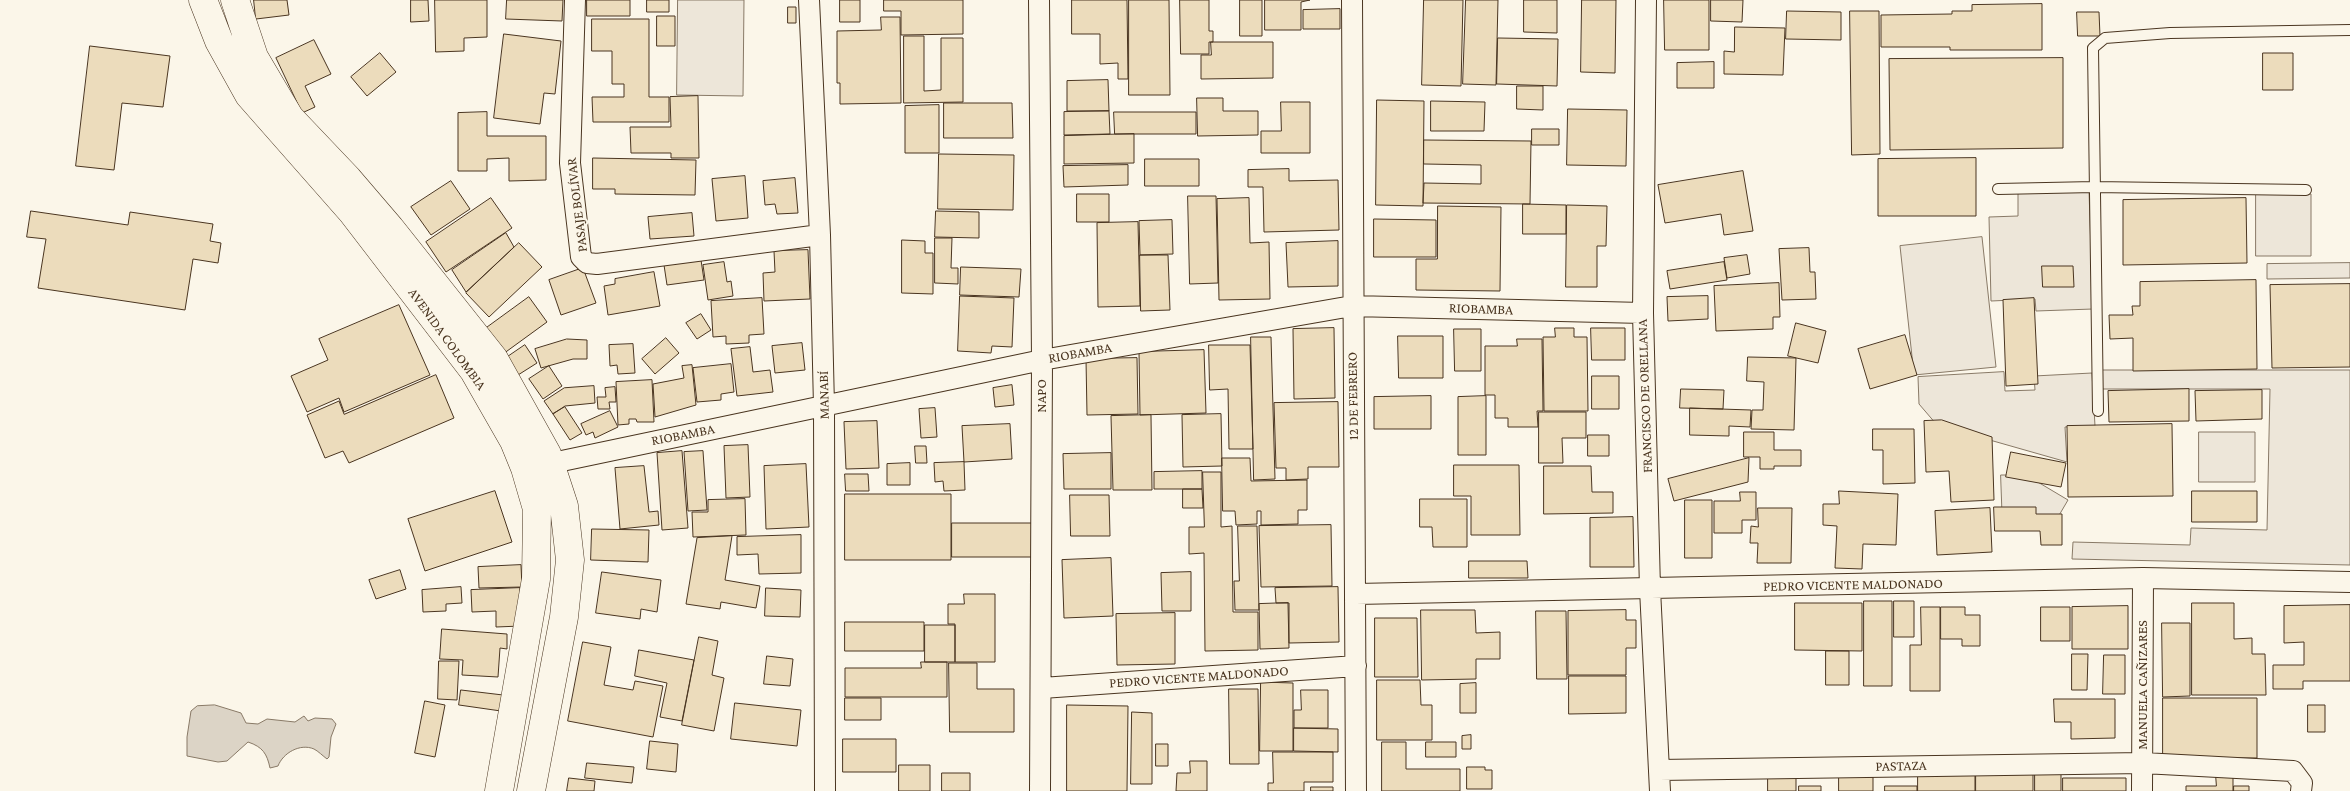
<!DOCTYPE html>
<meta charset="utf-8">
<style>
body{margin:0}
canvas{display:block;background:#fbf6e9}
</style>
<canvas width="2350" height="791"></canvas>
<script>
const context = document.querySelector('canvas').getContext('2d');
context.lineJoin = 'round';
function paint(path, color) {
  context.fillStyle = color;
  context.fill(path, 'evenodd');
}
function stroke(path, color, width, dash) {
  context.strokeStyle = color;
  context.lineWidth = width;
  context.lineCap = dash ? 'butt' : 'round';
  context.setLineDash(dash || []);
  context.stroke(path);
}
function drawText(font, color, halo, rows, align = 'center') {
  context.font = font + ' "Crimson Pro",serif';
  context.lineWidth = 4;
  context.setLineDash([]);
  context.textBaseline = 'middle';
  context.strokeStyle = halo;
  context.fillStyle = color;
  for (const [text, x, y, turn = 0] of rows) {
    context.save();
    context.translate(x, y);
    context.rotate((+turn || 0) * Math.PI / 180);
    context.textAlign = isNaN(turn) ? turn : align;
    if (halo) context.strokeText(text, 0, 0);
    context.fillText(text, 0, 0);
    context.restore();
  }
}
const green = new Path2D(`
 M678 0H744L743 96 677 95Z
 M2089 191 2093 309 2036 311 2035 299 1991 301 1989 217 2018 216V194Z
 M2256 194H2311V256H2256Z
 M1982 237 1996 367 1914 375 1900 246Z
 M2350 263V278L2267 279V264Z
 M2102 370H2350V565L2072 559 2073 542 2190 545 2191 528 2267 530 2270 389H2101Z
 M2004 372 2005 391 2035 390 2034 376 2092 373 2095 426 2065 427 2067 462 1937 425 1919 404 1918 377Z
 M2199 432H2255V482H2199Z
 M2001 475H2026L2068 500 2051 529 2003 530Z`);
paint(green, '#ede6d9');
stroke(green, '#887966', 1);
const water = new Path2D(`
 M215 705 241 713 246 723 258 724 267 719 295 722 304 716 308 721 315 718 332 719 336 724 331 737 329 757 327 759C323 756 318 751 314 749 300 743 283 753 278 766L270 768C267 754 263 747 248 742L227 761 218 762 187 756V737L191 711 197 706Z`);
paint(water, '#dcd4c6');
stroke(water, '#887966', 1);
const building = new Path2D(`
 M254 0H287L289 15 256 19Z
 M411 0H428L429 21 411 22Z
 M435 0H487V37L464 38V51L436 52Z
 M507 0H563L562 21 506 19Z
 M587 0H630V16H587Z
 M647 0H669V12H647Z
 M840 0H860V22H840Z
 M884 0H963V34L901 35V11H884Z
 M1072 0H1127L1128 79H1118V63L1100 64V34H1072Z
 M1129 0H1169L1170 95H1129Z
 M1180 0H1209V31H1213V42H1209V54H1181Z
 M1240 0H1262V36H1240Z
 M1265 0H1310L1301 2V30H1265Z
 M1424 0H1463L1461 86 1422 85Z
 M1466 0H1498L1496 85 1463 84Z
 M1524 0H1557V33L1524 32Z
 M1582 0H1616L1615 73 1581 72Z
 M1664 0H1709V50H1665Z
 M1711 0H1743L1742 22 1711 21Z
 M2042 4V50H1950V47H1881V15L1952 14V11H1972V5Z
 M788 7H796V23H788Z
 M1340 9V29H1303V10Z
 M1787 11 1841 12V40L1786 39Z
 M1850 11H1879L1880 154 1852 155Z
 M2077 12H2099L2100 36H2078Z
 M657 16H675V46H657Z
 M881 17H900L901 103 840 104V83H837V31L881 30Z
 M592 19H649V97H669V122H593L592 97H624V84H612V51H592Z
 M1735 27 1785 28 1783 75 1724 74V51L1734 52Z
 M504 34 561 41 555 94 544 93 540 124 494 118Z
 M904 36H924V91L941 90V38H963V102L904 103Z
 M1498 38 1558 39 1557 86 1497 84Z
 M314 40 331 74 305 86 315 107 302 113 276 58Z
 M1211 42H1273V78L1201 79V55H1211Z
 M90 46 170 56 163 107 122 103 114 170 76 166Z
 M380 53 396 72 367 96 351 77Z
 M2263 53H2293V90H2263Z
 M2063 58V148L1890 150 1889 59Z
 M1714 62V88H1677V63Z
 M1108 80 1109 111H1067V81Z
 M1517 86H1543V110L1517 109Z
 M698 96 699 158H671V153H631L630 127H671L670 97Z
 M1197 98H1223V111H1258V135L1198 136Z
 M1377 100 1424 101 1423 206 1376 205Z
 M1431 101 1485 102 1484 131H1431Z
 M1281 102H1310V153H1261V131H1281Z
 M944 103H1012L1013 138H944Z
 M939 105V153H905V106Z
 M1568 109 1627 110 1626 166 1567 165Z
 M1109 111 1110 134 1064 135V112Z
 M487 112V136H546V180L509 181V158L487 159V171H458V113Z
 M1114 112H1196V134H1115Z
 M1532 129H1559V145H1532Z
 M1134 134V163L1064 164V136Z
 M1424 140 1531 141 1530 204 1423 203 1424 183 1481 184V165L1424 164Z
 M939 154 1014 155 1013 210 938 209Z
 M593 158 696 160 695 195 615 194V189H593Z
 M1976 158V216H1878V159Z
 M1145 159H1199V186H1145Z
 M1128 165V185L1064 187 1063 166Z
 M1289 169V181L1338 180 1339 230 1264 232 1263 187H1248V170Z
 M1743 171 1753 231 1724 235 1721 214 1665 223 1658 185Z
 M745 176 748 218 716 221 712 179Z
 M795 178 798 213 777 214 775 204 765 205 763 181Z
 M451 181 470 209 431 235 411 207Z
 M1077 194H1109V222H1077Z
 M1188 196H1216L1218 283 1190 284Z
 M491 198 512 228 446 272 426 242Z
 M1249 198 1250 243 1269 242 1270 299 1219 300 1217 199Z
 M2246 198 2247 263 2123 265V200Z
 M1523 204 1566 205V234H1523Z
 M1567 205 1607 206 1606 246H1597V287H1566Z
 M1438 206 1501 207 1500 291 1416 290V259H1437Z
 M31 211 128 225 130 212 213 224 210 241 221 243 218 263 193 259 185 310 38 288 46 239 27 237Z
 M936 211 979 212V238L935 237Z
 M692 213 694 236 650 239 648 217Z
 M1374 219 1436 220V257H1374Z
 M1172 220 1173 254 1140 255 1139 221Z
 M1138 222 1140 306 1098 307 1097 223Z
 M506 233 514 247 466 292 452 270Z
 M935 238H952L951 268H958V284L935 283Z
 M902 240 925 241V253H933V294L902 293Z
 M1338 241V286L1288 287 1286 243Z
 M519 243 542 267 489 317 466 293Z
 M1809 248 1810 272H1815L1816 299 1782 300 1779 249Z
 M808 250 810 299 764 301 763 273 775 272 774 251Z
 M1140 255H1168L1170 310 1141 311Z
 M1747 255 1750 274 1727 278 1724 258Z
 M701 260 704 280 667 285 664 265Z
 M724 262 727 282 731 281 733 296 708 300 703 265Z
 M1724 262 1727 280 1670 289 1667 271Z
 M2042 266H2073L2074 287H2043Z
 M961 267 1021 269 1019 297 960 295Z
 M583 268 596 303 561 315 549 280Z
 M654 272 660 306 608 315 604 286 615 284V279Z
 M2256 280 2257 369 2133 371V338L2110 339 2109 315H2133L2132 306H2140V282Z
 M1779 283 1780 317H1773V329L1716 331 1714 286Z
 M2350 284V367L2272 368 2270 285Z
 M960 296 1014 298 1012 347 992 346 991 353 958 351Z
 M1708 296V319L1668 321 1667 297Z
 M529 297 547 322 503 354 485 329Z
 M762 298 764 334 749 335V343L726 344V336L713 337 711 301Z
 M2034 298 2038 384 2006 386 2003 300Z
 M399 305 430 375 344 412 339 398 307 412 291 376 328 360 319 339Z
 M701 314 711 330 697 339 686 323Z
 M1796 323 1826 331 1818 363 1788 356Z
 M1334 328 1335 398 1294 399 1293 329Z
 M1555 328H1574V337H1587L1588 411H1544L1543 337H1555Z
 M1591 328H1625V360H1592Z
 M1454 329H1481V371H1455Z
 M1905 335 1917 375 1870 389 1858 349Z
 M1398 336H1443V378H1399Z
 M1251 337H1271L1275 479 1254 480Z
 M666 338 679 353 655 374 642 359Z
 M567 339 587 340V359H573L541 368 535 349Z
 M1517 339H1542L1543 411H1537L1538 427H1508V418H1495V395H1485V346H1517Z
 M802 343 805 370 775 373 772 346Z
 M633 344 635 373 618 374 617 365 610 366 609 345Z
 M525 345 537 363 518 375 506 358Z
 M1209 345H1250L1253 449H1229L1228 389 1210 390Z
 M750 347 753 372 770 370 773 392 737 396 731 349Z
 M1204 350 1206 413 1140 415 1139 352Z
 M1748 357 1796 358 1794 430 1751 429 1752 410H1763L1764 382 1747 381Z
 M1137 358 1138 414 1087 415 1086 359Z
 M731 364 734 392 721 394V400L697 402 693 368Z
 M692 365 696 405 655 417 653 384 684 378 682 366Z
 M549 366 562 386 543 399 529 379Z
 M436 375 454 418 349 463 343 451 325 458 307 415 339 401 344 414Z
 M1592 376H1619V409H1592Z
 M652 380 654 422H637L636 419H629V424L618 425 616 382Z
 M1012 385 1014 405 995 407 993 388Z
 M594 386 595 403 565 406 553 414 544 401 564 388Z
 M615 387 616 402H609L610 409H598L597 397H606L605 388Z
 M1681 389 1724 390 1723 409 1680 408Z
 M2189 389V421L2109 422 2108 391Z
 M2262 390V419L2196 421 2195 391Z
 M1431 396V429H1374V397Z
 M1486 396V455H1458V397Z
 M1338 402 1339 467H1308V479L1286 480V468H1276L1274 403Z
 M565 407 582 433 570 440 553 414Z
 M935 408 937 437 921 438 919 409Z
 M1690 408 1751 410 1750 427 1729 426V436L1690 435Z
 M610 411 618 427 595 438 593 432 586 435 581 424Z
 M1539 412H1586V438H1562L1563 463H1539Z
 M1221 414 1222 466 1183 467 1182 415Z
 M1151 415 1152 490H1113L1111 416Z
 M1942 420 1992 437 1994 500 1951 502 1949 471 1926 472 1924 421Z
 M877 421 879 468 846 469 844 422Z
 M1010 424 1012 459 964 462 962 426Z
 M2172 424 2173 496 2068 497 2067 426Z
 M1873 429H1914L1915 483 1883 484V450H1873Z
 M1744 432H1774V450H1801V466H1774V469H1760V457H1744Z
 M1588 435H1609V456H1588Z
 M748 445 750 497 726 498 724 446Z
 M915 446H926L927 463H916Z
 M682 451 688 528 662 530 657 453Z
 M703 451 707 510 688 511 684 452Z
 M2011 452 2066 463 2061 487 2006 477Z
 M1111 453V489H1064L1063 454Z
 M1222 458H1250L1251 481 1307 480V510H1298V524L1261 525V511H1257V524L1236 525 1235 511H1223Z
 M1749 458 1748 482 1674 501 1668 479Z
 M964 462 965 490 944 491 943 481 935 482 934 463Z
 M910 463V485H887V464Z
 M806 464 809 527 766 529 764 466Z
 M1454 465H1519L1520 535H1471V496H1454Z
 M644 466 649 512 658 511 659 525 620 529 615 468Z
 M1544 466H1591L1592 492H1613V513L1544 514Z
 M1202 471V489H1154V472Z
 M1203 472H1221V527L1232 526 1233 612H1258V650L1205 651 1204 553 1189 554V527H1204Z
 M845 474H868L869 491H846Z
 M1183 489H1202L1203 508H1183Z
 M495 491 512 542 425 571 408 519Z
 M1839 491 1898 494 1896 545 1863 544 1862 569 1835 568 1837 526 1823 525V504H1839Z
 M2192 491H2257V522H2192Z
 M1740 492H1756V520H1742V533H1714V501H1740Z
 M845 494H951V560H845Z
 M1070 495H1109L1110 536H1071Z
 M745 499 746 535 693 537 692 512H708V500Z
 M1420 499H1467V547H1433L1432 527H1420Z
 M1685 500H1712V558H1685Z
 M1994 507H2036V514H2062V545H2041L2040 531H1995Z
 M1758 508H1792L1791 563H1757L1758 543H1750L1751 526 1758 527Z
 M1990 508 1992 552 1937 555 1935 511Z
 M1633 517 1634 567H1590V518Z
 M952 523H1033V557H952Z
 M1331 525 1332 586 1261 587 1259 526Z
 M1238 526H1257L1259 610H1235L1234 581H1239Z
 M592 529 649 530 648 562 591 560Z
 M801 535V573L759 574 758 554 737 555V537Z
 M732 536 725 580 760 586 756 608 721 602 720 609 686 604 697 538Z
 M1111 558 1113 616 1064 618 1062 560Z
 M1469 561H1527L1528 578H1469Z
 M521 565 522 587 479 588 478 567Z
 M400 570 406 589 376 599 369 580Z
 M602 572 661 580 657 612 641 609 640 619 596 613Z
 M1191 572V611H1162L1161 573Z
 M461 587 462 603 446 604V611L423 612 422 590Z
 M1338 587 1339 642 1289 643V603H1276L1275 588Z
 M520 588 521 626 496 627V611L472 612 471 590Z
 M766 588 801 590 800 617 765 616Z
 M964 594H995V662H955V624H948V604H964Z
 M1864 601H1892V686H1864Z
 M1894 601H1914V637H1894Z
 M1288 603 1289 648 1260 649 1259 604Z
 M1795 603H1862V651L1795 650Z
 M2192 603H2234V639L2252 638V654H2265L2266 695H2192Z
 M2350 605V681H2303V689H2273V665H2304V642L2284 643V606Z
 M2128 606V649H2072V607Z
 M1921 607H1940V691H1910V645H1921Z
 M1941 607H1965V615H1980V646H1962V639H1941Z
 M2041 607H2070V641H2041Z
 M1421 610H1475L1476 633 1500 632V659H1476V679L1422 680Z
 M1626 610V620H1636V648H1626V675H1568V611Z
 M1536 611H1566L1567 679H1537Z
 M1175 613V664L1117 665 1116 614Z
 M1375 618H1417L1418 677H1375Z
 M845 622H924V651H845Z
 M2162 623H2190V696L2163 697Z
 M925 625H955V662H925Z
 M442 629 507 634V649L500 648 498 677 462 675 463 660 440 659Z
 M699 637 718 641 712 675 724 678 714 731 682 725Z
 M583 642 611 647 604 685 633 690 635 681 663 686 653 737 568 721Z
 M639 650 694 660 682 721 660 717 667 683 635 676Z
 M1826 651H1849V685H1826Z
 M2072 654H2088L2087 690H2072Z
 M2104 655H2125V694H2103Z
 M767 656 793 659 790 686 764 684Z
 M439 661H459L457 700 438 699Z
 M921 662H947V697H845V668H921Z
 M949 663H977V689H1014V732H950Z
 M1569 676H1626V713L1569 714Z
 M1377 680H1420L1421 705H1432V740H1377Z
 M1261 682 1293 683V751H1260Z
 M1476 683V713H1460V684Z
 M1229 689H1258L1259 764H1230Z
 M461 690 503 695 501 711 459 705Z
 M1301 690H1328V728H1294V710H1301Z
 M845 698H881V720H845Z
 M2163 698H2257V758H2163Z
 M2054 699H2115V738L2071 739V722H2055Z
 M425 701 445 705 435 757 415 753Z
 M735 703 801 710 797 746 731 739Z
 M1067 705 1128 706 1127 791H1067Z
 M2308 705H2325V732H2308Z
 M1132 712 1152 713V784H1131Z
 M1294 728 1338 729V752L1294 751Z
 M1471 735V749H1462V736Z
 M843 739H896V772H843Z
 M650 741 678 744 676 772 647 769Z
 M1382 742H1406V769H1460V791H1382Z
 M1426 742H1456V757H1426Z
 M1156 744H1168V766H1156Z
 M1273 752H1333V782H1304V791H1268V783H1273Z
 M1190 761H1207V791H1176L1177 773H1190Z
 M587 763 634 767 632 783 585 778Z
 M899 765H930V791H899Z
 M1467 767H1485V770H1492V789H1467Z
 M2035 772H2061V791H2035Z
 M942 773H970V791H942Z
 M1918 773H1975V791H1918Z
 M1976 773H2033V791H1976Z
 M2216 775H2233V791H2186V786H2216Z
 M1768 777H1796V791H1768Z
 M1839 777H1873V791H1839Z
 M569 778 595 781 594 791H567Z
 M2063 778H2126V791H2063Z
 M1799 786H1821V791H1799Z
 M1885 786H1917V791H1885Z
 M2234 786H2249V791H2234Z
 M1311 787H1333V791H1311Z`);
paint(building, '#ecdcbc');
stroke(building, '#4a3520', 1);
const service = new Path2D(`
 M1998 189 2094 187 2306 190
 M2098 411 2093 48 2105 38 2170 33 2350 30`);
const minor = new Path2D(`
 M575 0 570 163 581 257 587 263 597 264 820 235
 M809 0 820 235 824 407 825 791
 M1039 0 1042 360 1040 791
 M1352 0 1356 791
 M1646 0 1643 313 1650 589 1660 791
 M538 466 1042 360 1352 306 1643 313
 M1356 594 2143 578 2350 582
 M1042 688 1356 666
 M1659 770 2143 763 2293 771 2302 783 2301 791
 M2142 791 2143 578`);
const primary = new Path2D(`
 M203 0 219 41 249 95 352 212 474 371 514 441 525 468 537 509 536 579 499 791
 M235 0 254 57 290 118 348 179 390 228 494 359 547 454 564 506 570 560 564 617 531 791`);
stroke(service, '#4a3520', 12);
stroke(minor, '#4a3520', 22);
stroke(primary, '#4a3520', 29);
stroke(service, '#fbf6e9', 10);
stroke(minor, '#fbf6e9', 20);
stroke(primary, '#fbf6e9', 28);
drawText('14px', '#4a3520', '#fbf6e9', [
 ["PASAJE BOLÍVAR",577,205,-97],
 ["RIOBAMBA",1481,309,2],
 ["AVENIDA COLOMBIA",447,339,54],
 ["RIOBAMBA",1080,353,-10],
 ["MANABÍ",824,395,-91],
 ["NAPO",1042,396,-90],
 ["12 DE FEBRERO",1353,396,-91],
 ["FRANCISCO DE ORELLANA",1645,396,-92],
 ["RIOBAMBA",683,435,-11],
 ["PEDRO VICENTE MALDONADO",1853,585,-1],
 ["PEDRO VICENTE MALDONADO",1199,677,-4],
 ["MANUELA CAÑIZARES",2143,685,-90],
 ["PASTAZA",1901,766,-1]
]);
</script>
